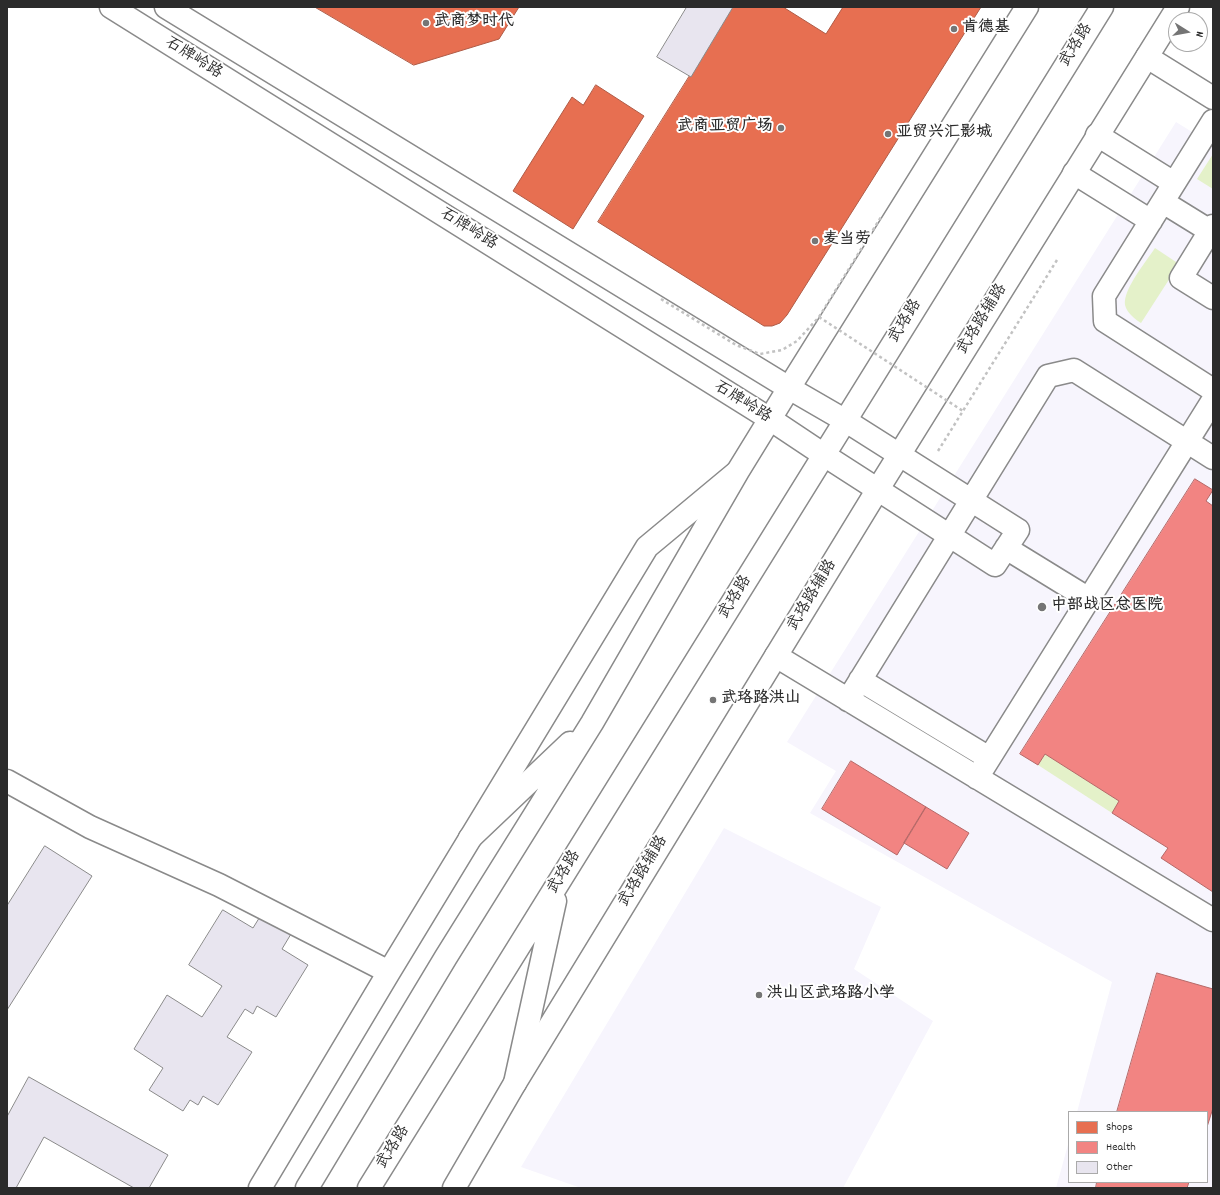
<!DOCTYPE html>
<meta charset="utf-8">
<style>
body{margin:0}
#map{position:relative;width:1220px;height:1195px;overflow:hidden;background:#fff;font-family:Dekko,sans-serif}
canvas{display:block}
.frame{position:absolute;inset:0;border:8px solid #2b2b2b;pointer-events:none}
.legend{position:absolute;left:1068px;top:1111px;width:140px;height:72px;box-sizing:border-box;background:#fff;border:1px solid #aaa;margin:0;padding:5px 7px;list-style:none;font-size:12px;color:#2b2b2b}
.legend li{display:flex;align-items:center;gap:8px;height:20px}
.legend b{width:20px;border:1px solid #aaa}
.north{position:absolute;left:1168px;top:12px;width:40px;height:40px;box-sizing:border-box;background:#fff;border:1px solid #aaa;border-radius:50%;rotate:101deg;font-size:11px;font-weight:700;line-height:16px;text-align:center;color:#2b2b2b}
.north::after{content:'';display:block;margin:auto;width:14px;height:18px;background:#757575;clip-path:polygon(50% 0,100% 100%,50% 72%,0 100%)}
</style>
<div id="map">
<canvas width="1220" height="1195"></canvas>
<div class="frame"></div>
<ul class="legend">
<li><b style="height:11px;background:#e76f51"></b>Shops</li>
<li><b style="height:11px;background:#f28482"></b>Health</li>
<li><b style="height:11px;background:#e8e5ef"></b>Other</li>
</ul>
<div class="north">N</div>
</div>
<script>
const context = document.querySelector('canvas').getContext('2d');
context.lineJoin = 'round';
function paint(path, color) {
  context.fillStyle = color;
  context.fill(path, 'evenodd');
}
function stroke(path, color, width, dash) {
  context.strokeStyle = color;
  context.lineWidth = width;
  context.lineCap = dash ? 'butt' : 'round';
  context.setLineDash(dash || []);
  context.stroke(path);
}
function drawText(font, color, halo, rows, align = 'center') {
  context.font = font + ' Dekko,"LXGW WenKai TC",sans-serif';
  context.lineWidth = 4;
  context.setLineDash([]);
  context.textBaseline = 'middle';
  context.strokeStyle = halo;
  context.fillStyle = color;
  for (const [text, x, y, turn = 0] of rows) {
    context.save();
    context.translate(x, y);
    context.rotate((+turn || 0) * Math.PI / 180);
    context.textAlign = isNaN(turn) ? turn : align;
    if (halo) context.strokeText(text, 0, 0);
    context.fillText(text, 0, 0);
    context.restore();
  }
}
paint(new Path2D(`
 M1176 122 1213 145V1188H1056L1069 1141V1182H1207V1112H1077L1112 982 810 813 836 771 787 742Z
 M724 828 881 907 854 969 933 1021 843 1188H581L521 1167Z`), '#f7f5fd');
paint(new Path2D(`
 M1213 154V189L1197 179Z
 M1155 248 1179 264 1141 323C1135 319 1127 313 1125 305 1123 289 1146 262 1155 248Z
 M1045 754 1119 801 1112 813 1038 765Z`), '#e4f1c9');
const shops = new Path2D(`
 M315 7H519L499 39 414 65Z
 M733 7H783L826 34 843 7H981L787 315 780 323 772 326H764L598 222Z
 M596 85 644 116 573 229 513 191 572 97 583 105Z`);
paint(shops, '#e76f51');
stroke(shops, '#af5b46', 1);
const health = new Path2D(`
 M1195 479 1213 490 1206 501 1213 506V892L1161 858 1168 848 1112 813 1119 801 1045 754 1038 765 1020 754Z
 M851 761 926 807 897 855 822 809Z
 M926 807 969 833 947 869 904 843Z
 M1157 973 1213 989V1108L1207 1127V1112H1117Z
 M1097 1182H1189L1187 1188H1096Z`);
paint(health, '#f28482');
stroke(health, '#b66968', 1);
const building = new Path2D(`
 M687 7H733L691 77 657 57Z
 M45 846 92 876 7 1010V906Z
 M223 910 253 928 261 915 291 934 282 949 308 965 276 1017 257 1006 253 1014 245 1009 227 1037 252 1052 218 1105 203 1096 198 1105 190 1100 183 1111 149 1090 163 1068 134 1049 167 995 202 1017 222 986 189 965Z
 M29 1077 168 1155 149 1188H134L44 1137 16 1188H7V1117Z`);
paint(building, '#e8e5ef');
stroke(building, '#8a8a8a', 1);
const minor = new Path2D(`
 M1147 57 1213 98
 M1213 121 1104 296 1105 321 1213 390
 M1097 135 1174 183
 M1074 173 1151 221
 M1163 202 1210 231
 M1213 226 1181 278 1213 298
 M824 455 995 565 1018 530 846 421
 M1006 548 1089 599
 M776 656 1213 920
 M860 680 989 758
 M848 700 1048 376 1074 370 1213 458
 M977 778 1213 400
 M7 781 90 827 219 885 389 972
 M260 1188 389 972 647 547 736 473`);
const major = new Path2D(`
 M111 7 770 419 824 455
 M166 7 789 388 846 421
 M454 1188 515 1083 878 489 1178 7`);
const highway = new Path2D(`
 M470 838 570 743
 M515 1083 555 901
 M307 1188 446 957 592 723 738 471 789 388 1027 7
 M369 1188 1102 7`);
stroke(minor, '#8a8a8a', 25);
stroke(major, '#8a8a8a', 25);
stroke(highway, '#8a8a8a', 25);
stroke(new Path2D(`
 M938 451 1057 260`), '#c2c2c2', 2.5, [3, 3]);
stroke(minor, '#fff', 22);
stroke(major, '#fff', 22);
stroke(highway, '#fff', 22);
stroke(new Path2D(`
 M661 299 736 345 760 354 782 350 797 341 819 317 881 217
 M819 317 963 411`), '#c2c2c2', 2.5, [3, 3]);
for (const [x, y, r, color] of [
 [426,23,4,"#757575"],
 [954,29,4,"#757575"],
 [781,128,4,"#757575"],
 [888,134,4,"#757575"],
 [815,241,4,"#757575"],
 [1042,607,5,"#757575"],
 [713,700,4,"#757575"],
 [759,995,4,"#757575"]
]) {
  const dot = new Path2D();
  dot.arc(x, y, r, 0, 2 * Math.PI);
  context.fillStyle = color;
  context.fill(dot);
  stroke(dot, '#fff', 1.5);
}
drawText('bold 16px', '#2b2b2b', '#fff', [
 ["武商梦时代",434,23],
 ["肯德基",962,29],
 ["武商亚贸广场",773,128,"right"],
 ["亚贸兴汇影城",896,134],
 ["麦当劳",823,241],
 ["中部战区总医院",1051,607],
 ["武珞路洪山",721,700],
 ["洪山区武珞路小学",767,995]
], 'left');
drawText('16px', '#2b2b2b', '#fff', [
 ["武珞路",1077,46,-58],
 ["石牌岭路",193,59,32],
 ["石牌岭路",468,230,32],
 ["武珞路辅路",983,320,-58],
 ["武珞路",906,322,-58],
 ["石牌岭路",742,403,32],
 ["武珞路辅路",813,596,-59],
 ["武珞路",736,598,-58],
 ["武珞路辅路",644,872,-59],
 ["武珞路",565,873,-58],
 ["武珞路",394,1148,-58]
]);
</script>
